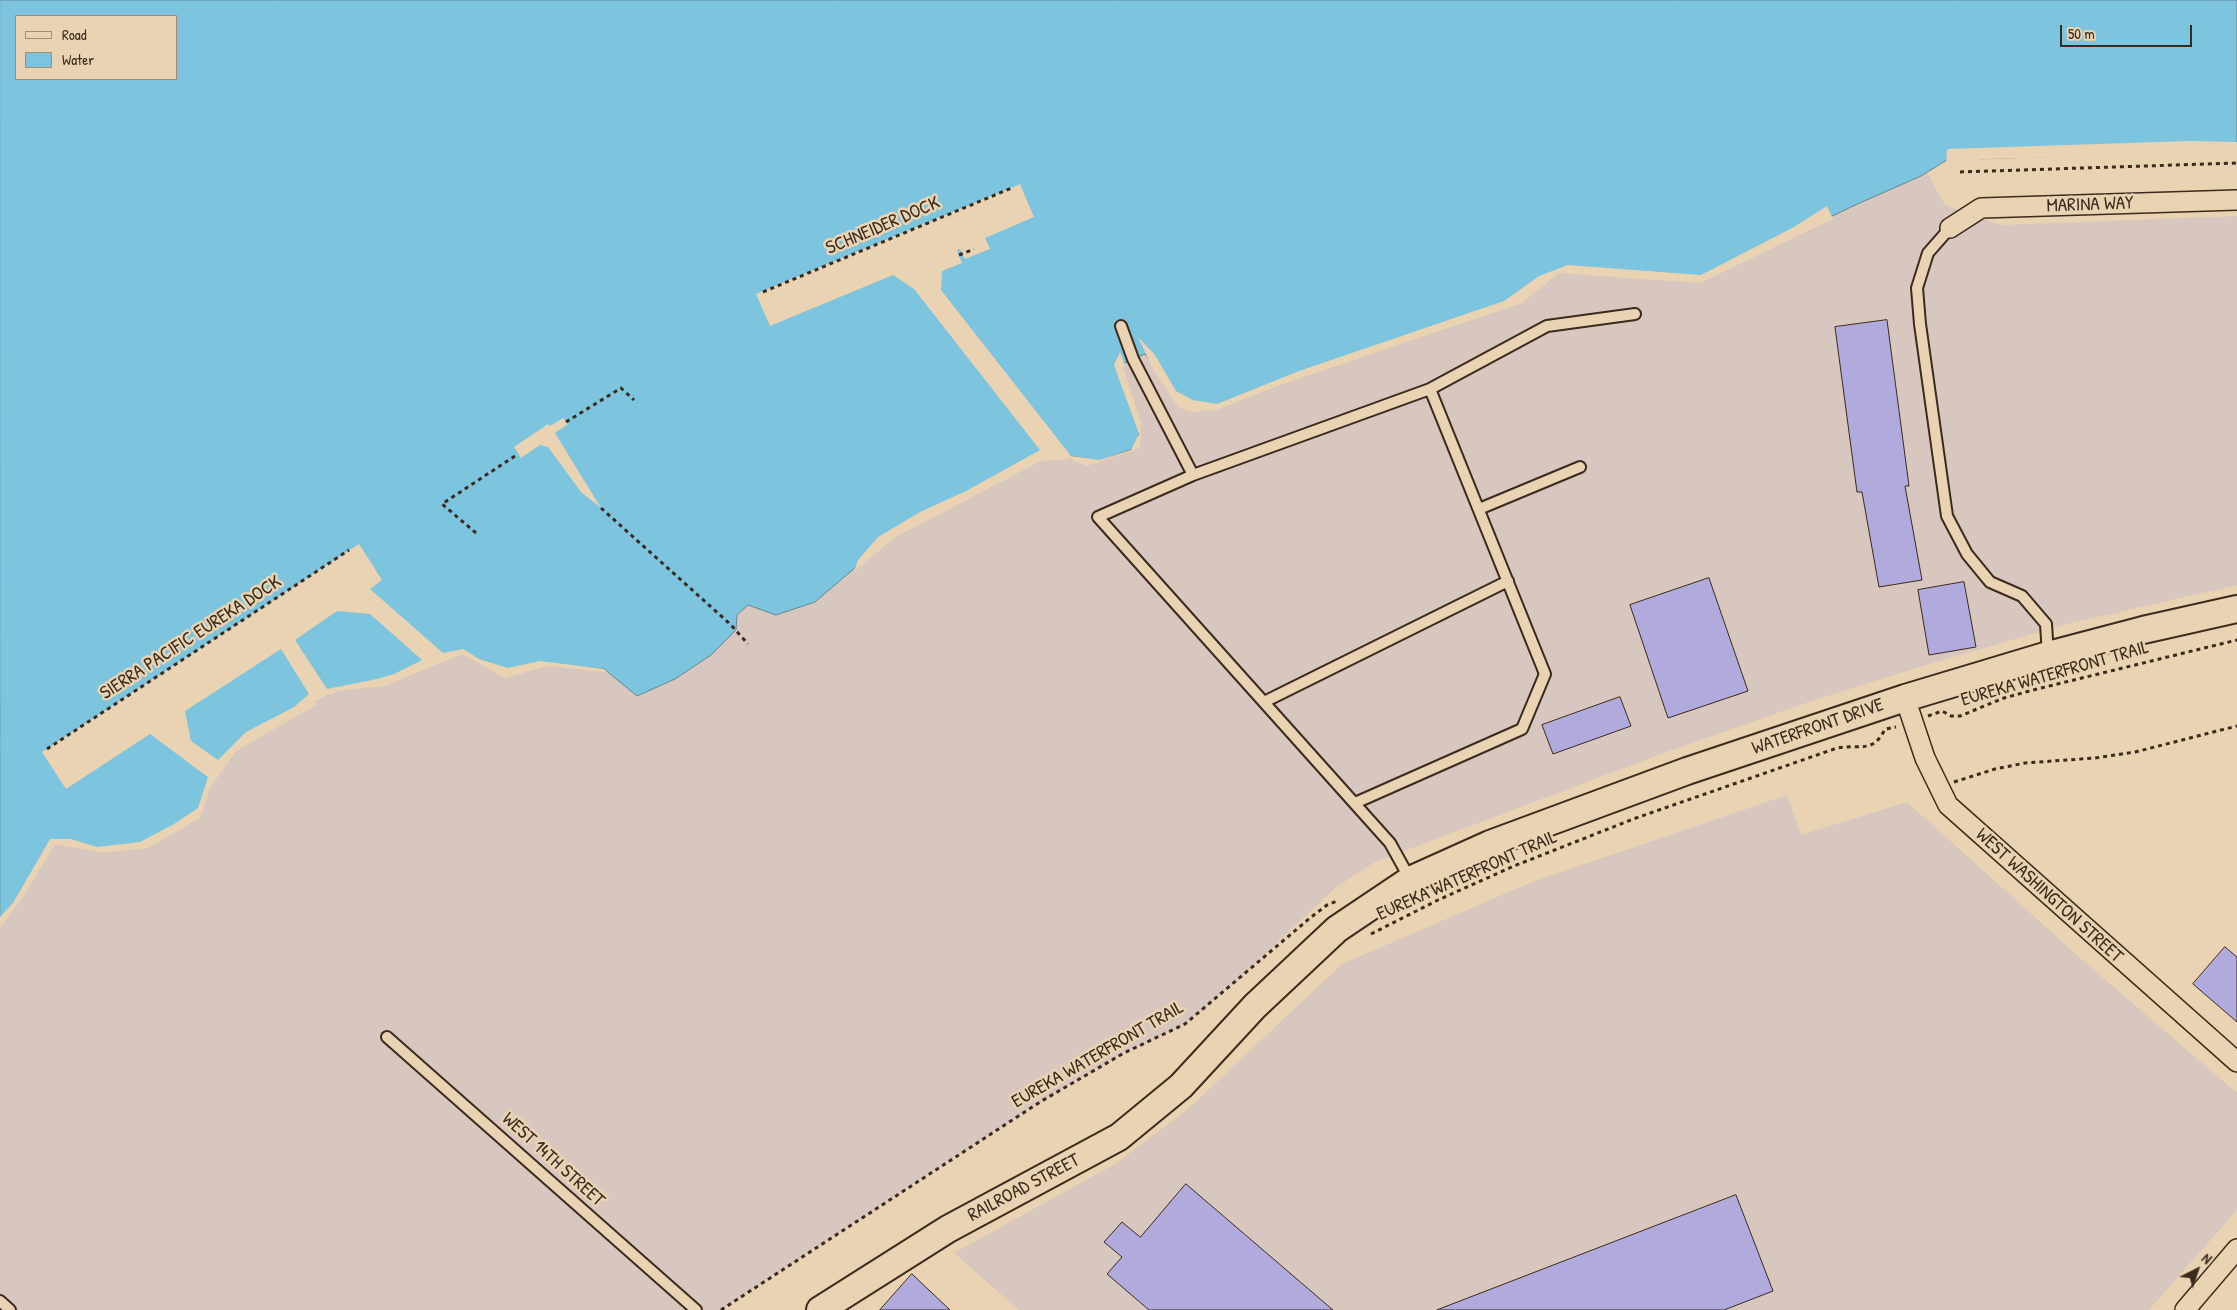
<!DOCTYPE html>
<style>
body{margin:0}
#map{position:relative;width:2237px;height:1310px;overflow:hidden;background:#e9d3b2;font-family:"Patrick Hand",sans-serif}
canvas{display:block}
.legend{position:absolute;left:15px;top:15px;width:162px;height:65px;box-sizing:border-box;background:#e9d3b2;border:1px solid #a38f77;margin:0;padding:6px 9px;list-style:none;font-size:15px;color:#3b2a1e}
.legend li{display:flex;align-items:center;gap:10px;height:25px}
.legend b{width:25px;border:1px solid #a38f77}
.north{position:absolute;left:2172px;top:1245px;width:50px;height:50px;-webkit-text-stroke:4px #e9d3b2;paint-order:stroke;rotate:41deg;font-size:14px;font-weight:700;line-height:20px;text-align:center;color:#3b2a1e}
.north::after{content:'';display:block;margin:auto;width:18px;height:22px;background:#3b2a1e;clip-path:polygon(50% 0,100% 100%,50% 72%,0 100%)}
.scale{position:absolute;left:2060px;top:25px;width:132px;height:22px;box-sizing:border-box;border:2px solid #3b2a1e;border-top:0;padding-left:6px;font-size:15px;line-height:18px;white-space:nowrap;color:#3b2a1e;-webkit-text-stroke:4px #e9d3b2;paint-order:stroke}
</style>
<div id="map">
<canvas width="2237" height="1310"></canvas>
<ul class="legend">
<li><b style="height:6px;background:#e9d3b2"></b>Road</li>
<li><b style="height:14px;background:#7dc4de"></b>Water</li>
</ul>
<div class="north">N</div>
<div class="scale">50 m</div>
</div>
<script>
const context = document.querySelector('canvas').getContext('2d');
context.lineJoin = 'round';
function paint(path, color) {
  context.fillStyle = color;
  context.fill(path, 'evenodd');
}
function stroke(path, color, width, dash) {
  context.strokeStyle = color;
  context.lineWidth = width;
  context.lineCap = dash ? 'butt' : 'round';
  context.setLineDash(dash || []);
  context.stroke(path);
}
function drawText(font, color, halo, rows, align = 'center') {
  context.font = font + ' "Patrick Hand",sans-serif';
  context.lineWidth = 5;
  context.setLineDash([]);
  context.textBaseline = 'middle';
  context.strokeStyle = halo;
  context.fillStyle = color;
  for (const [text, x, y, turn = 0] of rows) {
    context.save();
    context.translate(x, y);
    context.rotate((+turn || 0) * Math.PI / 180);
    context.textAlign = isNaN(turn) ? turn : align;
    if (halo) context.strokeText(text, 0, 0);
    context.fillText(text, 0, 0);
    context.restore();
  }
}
paint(new Path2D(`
 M1927 173 1945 205 2000 225 2237 216V585L2067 624 1916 668 1809 702 1661 754 1375 862 1335 888 1238 980 1185 1024 1124 1053 1040 1102 721 1310H0V925L54 841 208 787 235 749 336 689 462 651 546 664 604 669 637 696 675 679 748 605 776 615 892 536 1120 365 1145 354 1558 270 1853 206Z
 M1787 795 1801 835 1907 802 2088 965 2237 1093V1210L2149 1310H1019L954 1253 1115 1164 1188 1109 1342 964 1532 882Z`), '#d8c7bf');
const water = new Path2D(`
 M0 0H2237V150L1947 160 1921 176 1853 206 1700 280 1558 270 1521 301 1280 382 1216 408 1190 410 1145 354 1120 365 1139 424 1138 447 1099 461 1070 456 1040 458 892 536 815 602 776 615 748 605 737 615 736 630 711 655 675 679 637 696 604 669 546 664 506 676 462 651 384 683 336 689 235 749 208 787 198 817 146 846 103 850 54 841 0 925ZM16 16H176V79H16Z`);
paint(water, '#7dc4de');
stroke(water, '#638691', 1);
paint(new Path2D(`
 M2188 141 2237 142V153L1986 159 1946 164 1947 149Z
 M1020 184 1034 217 985 238 990 249 965 259 960 249 957 250 962 263 942 271 941 290 1071 456 1099 460 1131 450 1139 434 1114 365 1120 352 1125 365 1123 367 1141 423 1140 448 1087 466 1074 461 1070 457 1067 459 1041 461 894 538 854 572 858 560 878 537 920 512 966 491 1040 450 914 289 893 275 770 326 756 294Z
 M1827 206 1833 219 1700 283 1559 273 1522 303 1280 385 1216 410 1190 412 1178 407 1154 371 1138 337 1155 355 1176 391 1193 400 1217 404 1299 371 1504 301 1539 276 1568 265 1701 275 1792 228Z
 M563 418 568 424 555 433 601 508 581 492 548 447 540 445 521 458 514 447 548 424 550 426Z
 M359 544 382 580 370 589 443 653 463 649 479 659 508 668 540 661 604 669 607 672 547 666 505 678 462 654 385 686 337 691 331 695 329 694 315 702 316 705 236 751 210 788 200 818 148 848 102 853 55 844 23 897 0 928V917L13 903 50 839H71L97 847 140 842 174 824 198 808 208 777 150 734 66 789 42 752ZM337 611 370 614 422 660 394 674 377 679 327 689 295 640ZM281 649 309 694 294 707 246 732 218 760 191 741 185 711Z`), '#e9d3b2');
const building = new Path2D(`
 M1887 320 1909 486H1905L1922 580 1879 587 1862 492H1857L1835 327Z
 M1709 578 1748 691 1668 718 1630 605Z
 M1964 582 1976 647 1929 655 1918 590Z
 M1620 697 1631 726 1553 754 1542 725Z
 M2225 947 2237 957V1022L2193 984Z
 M1186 1184 1333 1310H1149L1107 1274 1122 1257 1104 1242 1122 1222 1140 1237Z
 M1736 1195 1773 1291 1724 1310H1437Z
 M912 1274 950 1310H880Z`);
paint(building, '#b0abdc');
stroke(building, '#3b2a1e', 1);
const lane = new Path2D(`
 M1950 228 1928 253 1917 288 1920 324 1947 516 1967 554 1990 582 2022 596 2046 624 2048 655
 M1121 326 1133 359 1193 475
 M1479 509 1580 467
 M1264 702 1508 581
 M1355 803 1522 729 1545 674 1430 389
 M1410 879 1390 843 1098 517 1193 475 1430 389 1547 326 1635 314
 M387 1037 696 1310
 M0 1301 10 1310`);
const street = new Path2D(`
 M1950 228 1981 208 2237 200
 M1905 698 1925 758 1948 805 2237 1062
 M2185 1310 2237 1249`);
const secondary = new Path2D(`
 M820 1310 948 1229 1119 1137 1181 1086 1255 1006 1337 929 1410 880 1490 844 1687 771 1905 698 2048 655 2143 630 2237 609`);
stroke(lane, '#3b2a1e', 14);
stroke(street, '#3b2a1e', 22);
stroke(secondary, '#3b2a1e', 30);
stroke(new Path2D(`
 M1960 172 2237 163
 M959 255 974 249
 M763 292 1014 187
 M566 422 621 388 634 400
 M601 508 730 624 748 644
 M476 533 442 504 518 454
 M1928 716 1942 711 1951 716H1960L2004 698 2033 690 2237 640
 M47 749 349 550
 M1954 782 1995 769 2025 763 2095 758 2135 752 2237 726
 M1371 934 1438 900 1514 866 1636 818 1837 748C1860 744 1873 754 1885 729L1896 727
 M721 1310 1040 1102 1124 1053 1185 1024 1310 918 1327 905 1337 901`), '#3b2a1e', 3, [4, 4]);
stroke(lane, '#e9d3b2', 10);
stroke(street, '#e9d3b2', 19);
stroke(secondary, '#e9d3b2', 26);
drawText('19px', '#3b2a1e', '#e9d3b2', [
 ["MARINA WAY",2090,205,-2],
 ["SCHNEIDER DOCK",883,226,-23],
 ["SIERRA PACIFIC EUREKA DOCK",191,638,-33],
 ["EUREKA WATERFRONT TRAIL",2055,674,-16],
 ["WATERFRONT DRIVE",1818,727,-19],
 ["EUREKA WATERFRONT TRAIL",1467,876,-24],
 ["WEST WASHINGTON STREET",2049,896,42],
 ["EUREKA WATERFRONT TRAIL",1098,1055,-30],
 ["WEST 14TH STREET",553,1160,42],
 ["RAILROAD STREET",1024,1188,-28]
]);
</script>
